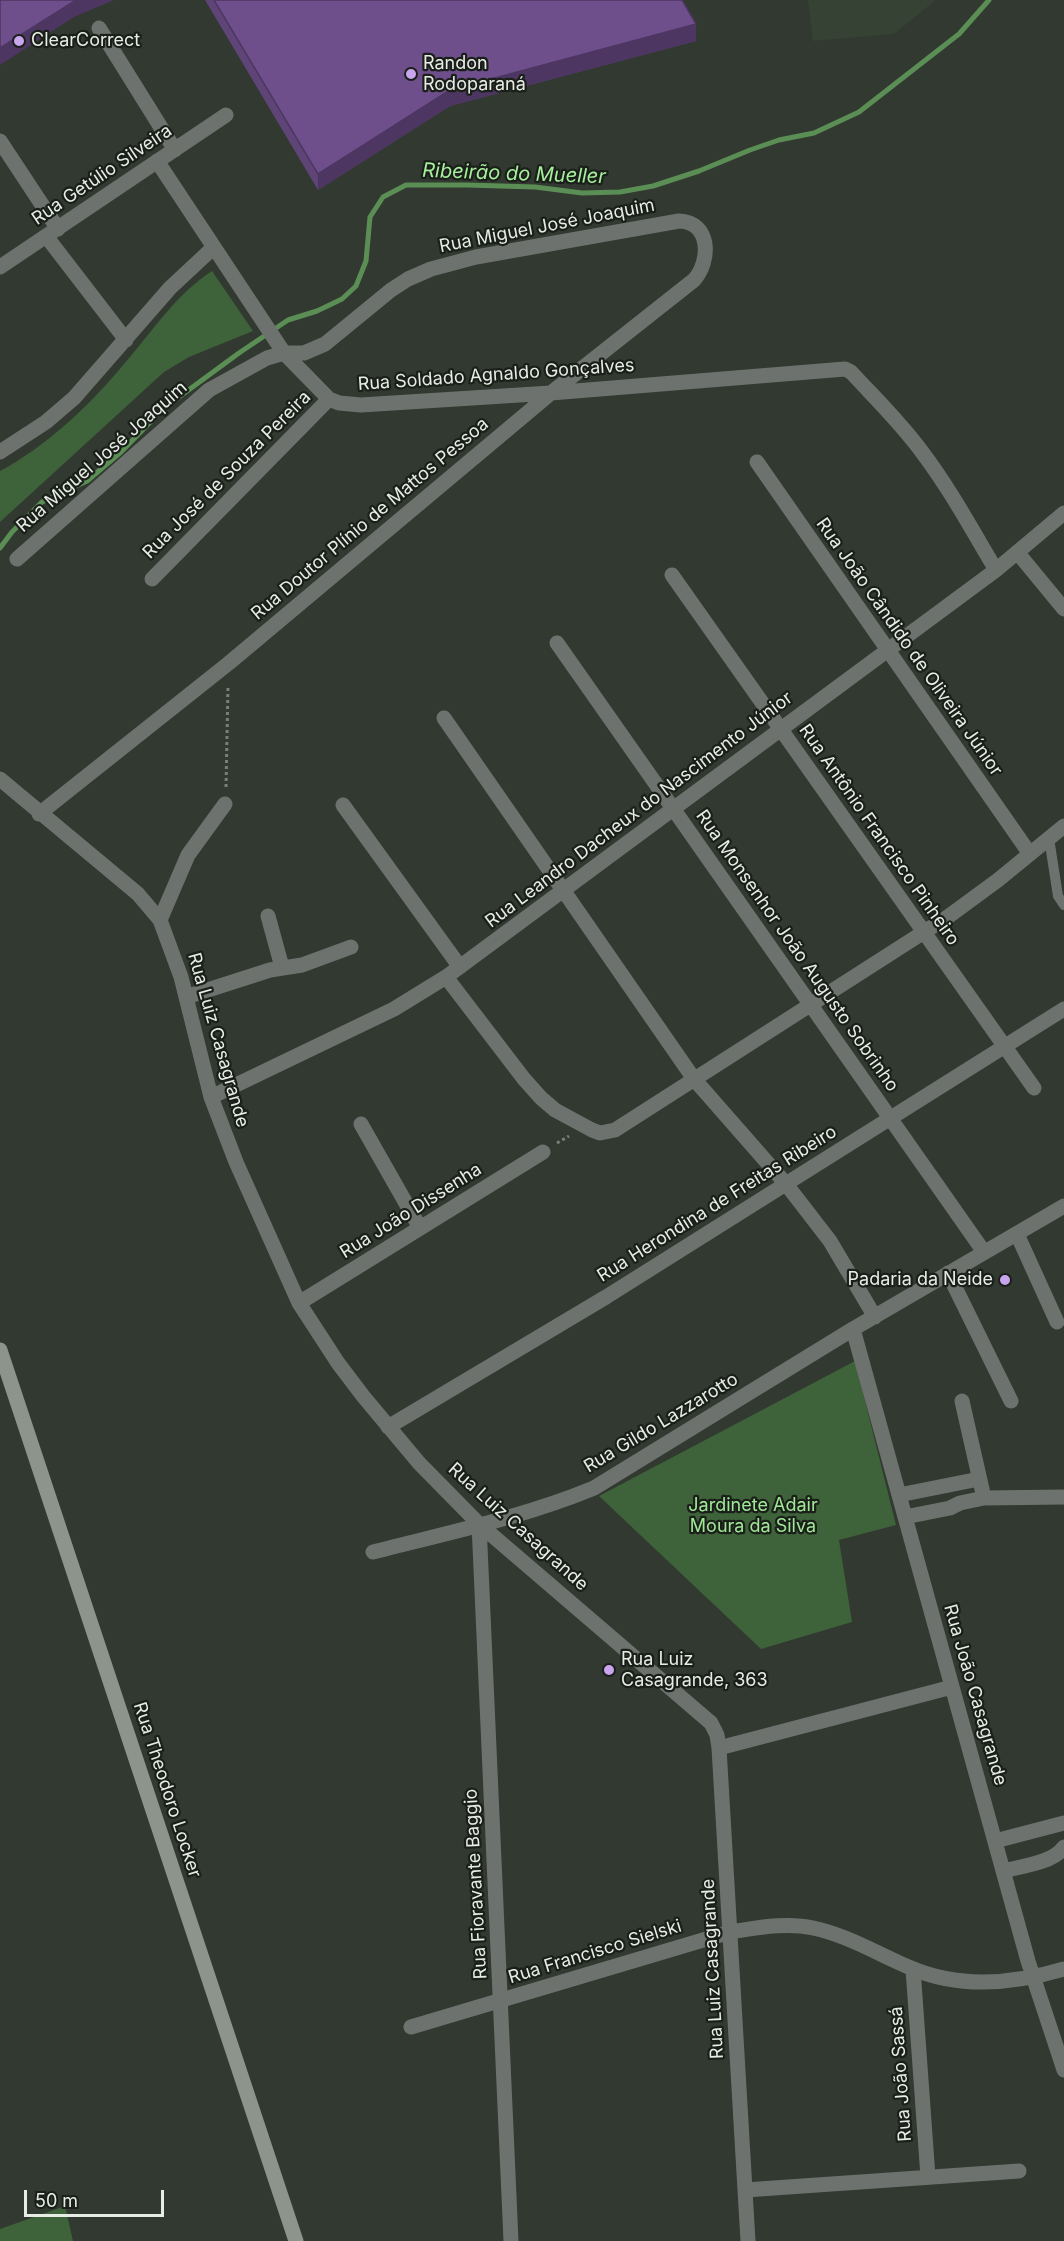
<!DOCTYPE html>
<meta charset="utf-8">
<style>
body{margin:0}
#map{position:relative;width:1064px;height:2241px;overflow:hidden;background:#313930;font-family:Inter,sans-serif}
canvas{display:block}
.scale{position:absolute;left:24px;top:2190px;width:140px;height:27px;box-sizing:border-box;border:3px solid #e7ece6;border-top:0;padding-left:8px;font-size:18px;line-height:21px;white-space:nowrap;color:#e7ece6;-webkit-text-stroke:4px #1b1f1a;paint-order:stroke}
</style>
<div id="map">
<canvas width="1064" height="2241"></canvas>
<div class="scale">50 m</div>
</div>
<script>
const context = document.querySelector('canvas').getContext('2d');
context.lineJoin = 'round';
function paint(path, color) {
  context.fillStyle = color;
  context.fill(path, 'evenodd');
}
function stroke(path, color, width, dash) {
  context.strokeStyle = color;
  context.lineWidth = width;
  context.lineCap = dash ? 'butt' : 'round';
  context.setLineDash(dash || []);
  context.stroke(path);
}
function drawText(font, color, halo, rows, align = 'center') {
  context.font = font + ' Inter,sans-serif';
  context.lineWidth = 4.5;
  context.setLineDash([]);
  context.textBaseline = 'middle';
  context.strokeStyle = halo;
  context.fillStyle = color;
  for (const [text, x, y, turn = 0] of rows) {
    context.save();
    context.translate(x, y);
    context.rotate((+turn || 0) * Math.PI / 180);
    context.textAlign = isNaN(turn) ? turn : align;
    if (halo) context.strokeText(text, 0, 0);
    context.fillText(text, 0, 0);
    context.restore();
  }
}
paint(new Path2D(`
 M808 0H936L894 34 813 41Z`), '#364234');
paint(new Path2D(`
 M212 271 253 331 189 357 164 372 0 522V471C47 446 90 405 124 364 152 332 176 294 212 271Z
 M855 1361 896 1525 839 1540 852 1622 761 1649 599 1496Z
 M65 2206 73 2241H0V2229Z`), '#3e623a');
stroke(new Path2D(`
 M0 548 12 532 42 502 87 481 121 452 164 408 239 353 288 320 317 311 342 299 356 286 366 261 370 217 383 197 406 185H467L535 187 582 193 620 192 653 186 699 171 750 150 779 140 814 133 859 112 959 34 989 0`), '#5b8e55', 5);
stroke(new Path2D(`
 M226 787 228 686
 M557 1143 569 1136`), '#798078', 3, [3, 3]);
stroke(new Path2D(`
 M1049 838 1058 896 1064 905`), '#6e726e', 10);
stroke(new Path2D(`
 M99 28 175 150
 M0 141 58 229
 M157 161 284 353 329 399 339 403 361 405 551 393 845 369 851 372C875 398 901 423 922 452 950 489 972 530 996 570
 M46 236 126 340
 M0 267 226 115
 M0 452 46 422 74 398 170 288 214 247
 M757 462 1030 854
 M1017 552 1064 609
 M17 559 209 390 267 358 284 353H304L325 344 391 290 408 279 431 269 476 257 679 221C711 222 711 261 694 280L551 393 229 663 39 814
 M672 575 1034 1088
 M152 579 329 399
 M557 643 984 1252
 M444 718 694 1079 786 1184 830 1241 875 1317
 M0 779 138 894 160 920 181 977 211 1097 236 1162 299 1303 338 1363 363 1396 419 1463 479 1524 711 1723 717 1735 719 1748 748 2241
 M343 805 460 967
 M268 916 282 967
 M160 920 188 855 225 804
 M446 977 524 1079 541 1098 555 1110 592 1130 600 1133 615 1130 949 916 998 880 1064 826
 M186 997 270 970 302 965 351 947
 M211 1097 394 1009 446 977 996 570 1064 513
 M361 1124 420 1228
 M1017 1234 1057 1322
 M948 1273 1011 1401
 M299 1303 543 1152
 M853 1329 1028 1961 1064 2070
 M962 1401 984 1498
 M388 1427 606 1297 1064 1009
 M899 1495 979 1479
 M905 1517 950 1508 960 1503 984 1498 1064 1497
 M479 1524 511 2241
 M373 1552C447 1533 524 1517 594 1488L853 1329 1064 1206
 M719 1748 952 1687
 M995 1841 1064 1823
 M1003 1871C1022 1866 1053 1863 1064 1847
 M913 1969 928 2177
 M411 2027 730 1932C757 1928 786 1922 813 1928 847 1935 878 1954 911 1968 960 1989 1014 1984 1064 1969
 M745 2190 1019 2171`), '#6e726e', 15);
stroke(new Path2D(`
 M0 1350 296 2241`), '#8d948c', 15);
paint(new Path2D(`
 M205 0H682L696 41 450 106 318 190Z`), '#5f4478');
paint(new Path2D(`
 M76 0H114L74 17 0 65V48Z
 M696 24V41L450 106 318 190V174L450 90Z`), '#4d3762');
const building = new Path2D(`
 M0 0H76L0 48Z
 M214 0H682L696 24 450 90 318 174Z`);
paint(building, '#6e4f8c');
stroke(building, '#4d3762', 1.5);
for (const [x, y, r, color] of [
 [19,41,6,"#c9a5ee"],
 [411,74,6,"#c9a5ee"],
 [1005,1280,6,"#c9a5ee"],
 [609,1670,6,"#c9a5ee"]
]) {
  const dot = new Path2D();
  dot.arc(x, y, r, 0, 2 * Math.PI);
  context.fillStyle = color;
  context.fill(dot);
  stroke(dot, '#1b1f1a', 2);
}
drawText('18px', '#e7ece6', '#1b1f1a', [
 ["ClearCorrect",31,41],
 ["Randon",423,64],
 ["Rodoparaná",423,85],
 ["Padaria da Neide",993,1280,"right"],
 ["Rua Luiz",621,1660],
 ["Casagrande, 363",621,1681]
], 'left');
drawText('18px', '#e7ece6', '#1b1f1a', [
 ["Rua Getúlio Silveira",102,175,-34],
 ["Rua Miguel José Joaquim",547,226,-11],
 ["Rua Soldado Agnaldo Gonçalves",496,375,-4],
 ["Rua Miguel José Joaquim",102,457,-41],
 ["Rua José de Souza Pereira",227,475,-45],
 ["Rua Doutor Plínio de Mattos Pessoa",370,519,-40],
 ["Rua João Cândido de Oliveira Júnior",909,647,55],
 ["Rua Leandro Dacheux do Nascimento Júnior",639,810,-37],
 ["Rua Antônio Francisco Pinheiro",879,835,55],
 ["Rua Monsenhor João Augusto Sobrinho",797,951,55],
 ["Rua Luiz Casagrande",218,1040,74],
 ["Rua Herondina de Freitas Ribeiro",717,1204,-32],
 ["Rua João Dissenha",411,1211,-32],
 ["Rua Gildo Lazzarotto",661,1423,-31],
 ["Rua Luiz Casagrande",518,1527,42],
 ["Rua João Casagrande",975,1695,74],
 ["Rua Theodoro Locker",167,1790,72],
 ["Rua Fioravante Baggio",476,1884,-93],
 ["Rua Francisco Sielski",595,1952,-17],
 ["Rua Luiz Casagrande",713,1969,-93],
 ["Rua João Sassá",901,2074,-94]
]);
drawText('18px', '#a0e897', '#1b1f1a', [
 ["Jardinete Adair",753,1506],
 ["Moura da Silva",753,1527]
]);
drawText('italic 20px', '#a6ef9d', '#1b1f1a', [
 ["Ribeirão do Mueller",514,174,2]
]);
</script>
